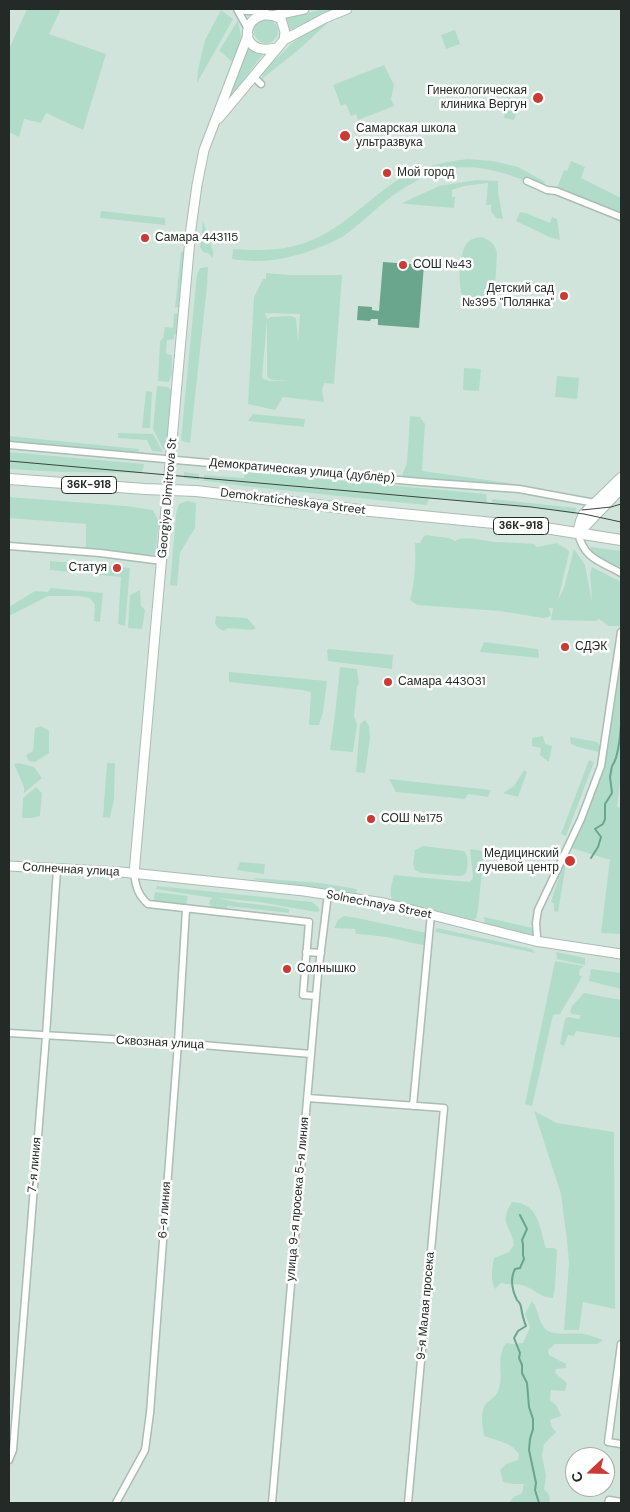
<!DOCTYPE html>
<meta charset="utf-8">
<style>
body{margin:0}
#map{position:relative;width:630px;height:1512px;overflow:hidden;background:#d1e4dc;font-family:"DM Sans",sans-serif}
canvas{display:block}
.frame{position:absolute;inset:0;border:10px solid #232a27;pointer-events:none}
.north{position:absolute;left:565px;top:1447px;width:50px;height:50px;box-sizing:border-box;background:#fff;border:1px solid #a7aaa9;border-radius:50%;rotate:249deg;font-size:14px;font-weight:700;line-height:20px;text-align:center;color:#232a27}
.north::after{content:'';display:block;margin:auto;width:18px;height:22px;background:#c93b34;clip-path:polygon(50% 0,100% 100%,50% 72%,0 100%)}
</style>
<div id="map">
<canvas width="630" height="1512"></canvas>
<div class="frame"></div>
<div class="north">С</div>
</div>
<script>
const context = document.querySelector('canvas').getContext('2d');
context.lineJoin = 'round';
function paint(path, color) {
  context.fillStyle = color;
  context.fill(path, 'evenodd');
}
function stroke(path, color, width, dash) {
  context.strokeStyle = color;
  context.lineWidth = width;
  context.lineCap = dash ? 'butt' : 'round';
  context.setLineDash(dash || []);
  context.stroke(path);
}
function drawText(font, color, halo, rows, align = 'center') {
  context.font = font + ' "DM Sans",sans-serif';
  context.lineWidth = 5;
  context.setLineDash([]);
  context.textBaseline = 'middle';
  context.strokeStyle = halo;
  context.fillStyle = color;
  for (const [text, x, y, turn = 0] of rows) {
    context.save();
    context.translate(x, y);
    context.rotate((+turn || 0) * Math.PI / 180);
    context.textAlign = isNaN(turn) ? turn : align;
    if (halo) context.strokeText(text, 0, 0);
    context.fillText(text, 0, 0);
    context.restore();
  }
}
paint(new Path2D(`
 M27 9H61L49 34 106 54 83 130 46 113 41 123 24 119 19 137 9 132V49Z
 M324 9H336L290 30 286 18Z
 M221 10 233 19 197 83 198 70 205 40Z
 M254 31a12 12 0 1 1 24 0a12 12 0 1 1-24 0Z
 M238 20 241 36 234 63C228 59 225 54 219 51Z
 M331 20 297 51 262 79 263 71 299 37Z
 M455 30 460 44 446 49 441 35Z
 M249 48 256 52 263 54 222 108 220 107Z
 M384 65 394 85 391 99 394 106 358 120 356 114 351 116 346 104 341 106 333 85Z
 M507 97 521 101 514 120 504 118Z
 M468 159 493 161 518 167 545 182 542 188C479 160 443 157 386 201 373 211 356 228 342 237 319 250 281 262 255 261 247 261 239 260 232 259L233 249C260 251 286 251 312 240 344 227 367 200 396 181 418 167 443 162 468 159Z
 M571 161 585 167 581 178 621 198V212L619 216 556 191 564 170 567 171Z
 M476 180 498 181V192L503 219 496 218 491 211V205H486L488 183 464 186 452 190V197H455L454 208 406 204 402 203 439 186Z
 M101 211 165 218V225L100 218Z
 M520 212 526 213 550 223 552 217 557 219 560 240 549 237 516 221Z
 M203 221 213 251V258L208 253 203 252 200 247Z
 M482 237C490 240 495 244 497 253L495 289C491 304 472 312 463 296 457 287 460 250 467 243 471 238 476 238 482 237Z
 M186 251 181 306 175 308 181 252Z
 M208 267 207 286 190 443 182 441 181 439 197 274 200 268Z
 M266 273 290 275H342L334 384 324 383 322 390 324 402 283 397 275 410 248 404 254 297 263 279H266ZM265 313 300 314 298 342 296 318 291 316 271 317 267 319V377L272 380H289L270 381 262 378 267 319Z
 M179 313 178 333 174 335V339L167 340 166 354 172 355V374L169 382 158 381 160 341 163 338 165 327 173 328 174 314Z
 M464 368 481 369 479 391 463 390Z
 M557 376 579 378 577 399 555 397Z
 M157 386 168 387 172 391 166 449H163L153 429Z
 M146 391 152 392 150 428H142Z
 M253 414 305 419 304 427 248 421Z
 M410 416 420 417 425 424 422 471 516 484 519 489 400 480 407 463Z
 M118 433 153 434 163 452 152 451 147 440 118 438Z
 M9 436 139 449 138 457 9 445Z
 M9 452 144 464 142 473 62 472 9 469Z
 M184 472 199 474V480H204V475L244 478 245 472 486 494 487 503 429 498 427 505 406 503 243 486 184 478Z
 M9 497 126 506 153 510 159 522 155 555 86 552V524L9 518Z
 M492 499 577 508 574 514 539 508 492 504Z
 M187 501 196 503 195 528 180 553 177 586 170 585 176 514 179 504Z
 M427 535C436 538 447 535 455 541 465 535 483 541 494 542 508 542 521 543 534 544L537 547 557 543 569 551V553L558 600 564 588 574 549 585 565 592 602 590 574 592 567 621 582V624L619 626H609L599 619 595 621 551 620 553 608H549L551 615 549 617 543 618 500 611 417 605 410 600C415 581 416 562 415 543H420L424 536Z
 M591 547 621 551V567L597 557 589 549Z
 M50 561 130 568 125 626 118 624 121 577 50 570Z
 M51 588 103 593 100 622 94 621 95 605 90 598 78 596H48L9 616V607L35 591 48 592Z
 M140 590 141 606 145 610 142 629 128 628 130 595Z
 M216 616 247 618 256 628 252 630 228 628 224 631 218 628 215 623Z
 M484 642 538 649 539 658 480 652Z
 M621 643V774L617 807 621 808V934L601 933 610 859H607L571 848 601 766Z
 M329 649 393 655 392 669 328 661 327 650Z
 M340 667 357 669 359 684 357 686 354 716 357 724 353 752 330 750 335 714Z
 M229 672 327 681 323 712 319 725H309L311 692 302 690 229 682Z
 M365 720 369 726 370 738 365 773 356 772 360 724Z
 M41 726 49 731V753L35 762 29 761 26 755 33 751 35 728Z
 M543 736 545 744 552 746 549 762 540 755 541 748 532 746V738Z
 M570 737 597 742 600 746 599 752 578 747 571 744Z
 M589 760 594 762 566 836 561 834Z
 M18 763 34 767 42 778 24 793V787L14 764Z
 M107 763H115L114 799 110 818 103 817Z
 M524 770 527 772 518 797 503 793 514 786Z
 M389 779 491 790 488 797 468 794 465 799 396 792Z
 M36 787 42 793 40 816 32 818H22L23 798Z
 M423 846 464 851C469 856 468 866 466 873L462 876H458L421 873 415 870 413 864 415 850Z
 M470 849 484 851 478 910 476 918 474 920 393 901C388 893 392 884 394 875L470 882 473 877Z
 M565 858H567L558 912 554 911V903L551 902Z
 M240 862 265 864 264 874 237 870Z
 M253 878 321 883 357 889 356 893 257 880Z
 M157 886 312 902 318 907 320 911 316 912 259 902 218 898 236 902 272 906 289 909V913L227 906V910L214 909 212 906 209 905 210 900 213 898 156 889Z
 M155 892 188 896 186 906 153 903Z
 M344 916 357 918 427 933 424 945C415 944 409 942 401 940 386 936 371 935 356 934L355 929 334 928 338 920Z
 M484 917 537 929V936L485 924Z
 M437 928 532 949 535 953 436 932 435 931Z
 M556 952 585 958V965L557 959Z
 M555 961 584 966 580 969 579 975 582 976C576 989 567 1001 560 1014L553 1015 532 1106 525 1104Z
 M591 969 621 973V989L589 981Z
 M584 993 621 1000V1038L576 1031 574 1036 568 1035 564 1046 560 1044 565 1019 568 1017 579 1019 581 1015 572 1014 570 1012 572 1006Z
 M534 1111 557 1123 614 1132 615 1309 583 1302 579 1330H564L569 1263 567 1241 561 1194Z
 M512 1202C540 1203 539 1228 546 1248H554L557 1250 555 1288 553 1298C540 1298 534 1288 522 1285 516 1284 508 1285 501 1283L495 1289C490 1279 492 1269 494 1258L509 1252 514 1245C511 1225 498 1224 512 1202Z
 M532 1301C538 1309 538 1318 543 1326 550 1338 572 1332 584 1334 590 1335 597 1338 603 1340L597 1344H555L548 1350 549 1355 566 1364V1368L556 1369 555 1373 567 1383 565 1391 551 1390 550 1400 557 1406 561 1416 550 1420 552 1427 556 1432 544 1444 542 1456 546 1476 544 1489C549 1494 551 1497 549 1503H508L514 1497 522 1493 524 1484H513L503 1482 500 1470 506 1464 518 1460 519 1454C511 1442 497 1441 484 1436 483 1427 480 1416 484 1407 486 1401 494 1399 497 1393 506 1377 494 1361 506 1343L513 1344 523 1343 530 1327 525 1314Z`), '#b2dcca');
paint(new Path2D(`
 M383 262 424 265 419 328 378 325V319H371L370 321 357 320 358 306 372 307V310L379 311Z`), '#6aa58d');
stroke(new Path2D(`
 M591 858 598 847 601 837 595 829 603 824 605 819V804L612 793 610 777 612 766C619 757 620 736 621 725
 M520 1215 527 1229 522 1240C525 1247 521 1252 524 1259L520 1268 515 1269C510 1279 512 1290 517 1300 520 1304 520 1302 521 1307 522 1313 523 1319 526 1326L518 1331 514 1338 520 1353 519 1358 522 1365V1373L527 1383 529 1407 533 1419V1429L530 1439 529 1450 536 1483 535 1490 539 1503`), '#6aa58d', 2);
const street = new Path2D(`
 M237 9 247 27
 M240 9 245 11H265
 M253 76 261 84
 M527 181 547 190 556 191 621 217
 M9 445 421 482 519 489 595 503
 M578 533C584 559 600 561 621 573
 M9 546 100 553 162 561
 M134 874C136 887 138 895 148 904L309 922 303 995 316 996
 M535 941 537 936 536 923 538 910 581 819 601 766 621 632
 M306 952 321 953
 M9 1033 178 1043 311 1054
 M308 1098 444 1108 408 1503
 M413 1106 431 914
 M621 1344 608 1442 621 1444
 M9 1460 13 1450 46 1036 57 869
 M116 1503 145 1450 150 1413 178 1043 186 909
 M272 1503 318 974 328 894
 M608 1503 609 1500 621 1502`);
const secondary = new Path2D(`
 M276 15 304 9
 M284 40 325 18 347 9
 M218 119 284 40 285 32 281 19C244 0 231 58 276 48
 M9 866 121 872 304 891 384 903 535 941 621 954
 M134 874 177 383 191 228 197 185 204 150 248 35`);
const primary = new Path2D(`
 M9 479 145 489 196 491 239 496 360 510 545 528 621 540
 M580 531 621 488
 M578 533 581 521 584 514 621 478`);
stroke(street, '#aabcb4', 9);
stroke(secondary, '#aabcb4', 11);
stroke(primary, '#aabcb4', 12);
stroke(street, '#fff', 6);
stroke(secondary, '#fff', 9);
stroke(primary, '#fff', 10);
stroke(new Path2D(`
 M9 461 531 507 584 514 621 522
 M582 510 611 507 621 504`), '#3c4441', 1);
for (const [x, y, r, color] of [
 [538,98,6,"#c93b34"],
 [345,136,6,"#c93b34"],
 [387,173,5,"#c93b34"],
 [145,238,5,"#c93b34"],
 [403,265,5,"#c93b34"],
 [564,296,5,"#c93b34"],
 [117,568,5,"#c93b34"],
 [565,647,5,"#c93b34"],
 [388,682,5,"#c93b34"],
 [371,819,5,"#c93b34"],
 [570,861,6,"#c93b34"],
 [287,969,5,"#c93b34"]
]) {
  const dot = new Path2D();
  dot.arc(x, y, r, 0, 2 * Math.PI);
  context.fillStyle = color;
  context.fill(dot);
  stroke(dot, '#fff', 2);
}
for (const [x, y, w] of [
 [89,485,55],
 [521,526,55]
]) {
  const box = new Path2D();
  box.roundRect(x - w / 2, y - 8.5, w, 17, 4);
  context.fillStyle = '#fff';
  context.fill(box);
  stroke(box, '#232a27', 1);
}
drawText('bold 11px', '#232a27', null, [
 ["36К-918",89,485],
 ["36К-918",521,526]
]);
drawText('12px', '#232a27', '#fff', [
 ["Гинекологическая",527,91,"right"],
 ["клиника Вергун",527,105,"right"],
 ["Самарская школа",356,129],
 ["ультразвука",356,143],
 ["Мой город",397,173],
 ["Самара 443115",155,238],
 ["СОШ №43",413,265],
 ["Детский сад",554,289,"right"],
 ["№395 \"Полянка\"",554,303,"right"],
 ["Статуя",107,568,"right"],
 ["СДЭК",575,647],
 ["Самара 443031",398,682],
 ["СОШ №175",381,819],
 ["Медицинский",559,854,"right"],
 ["лучевой центр",559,868,"right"],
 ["Солнышко",297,969]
], 'left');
drawText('12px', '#232a27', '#fff', [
 ["Демократическая улица (дублёр)",302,471,5],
 ["Georgiya Dimitrova St",168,498,-85],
 ["Demokraticheskaya Street",293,502,7],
 ["Солнечная улица",71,870,3],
 ["Solnechnaya Street",379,905,11],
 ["Сквозная улица",160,1043,3],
 ["7-я линия",35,1165,-85],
 ["улица 9-я просека 5-я линия",298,1199,-85],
 ["6-я линия",165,1210,-86],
 ["9-я Малая просека",426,1306,-85]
]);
</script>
